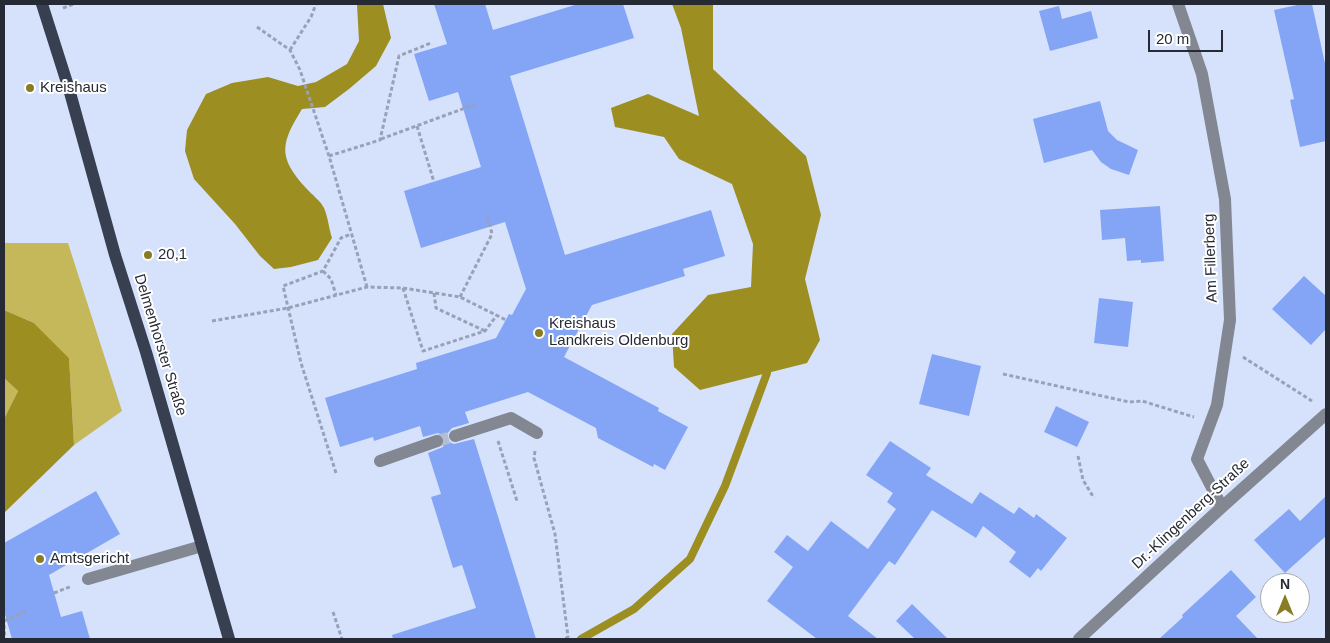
<!DOCTYPE html>
<meta charset="utf-8">
<style>
body{margin:0}
#map{position:relative;width:1330px;height:643px;overflow:hidden;background:#d6e2fc;font-family:Helvetica,sans-serif}
canvas{display:block}
.frame{position:absolute;inset:0;border:5px solid #262a34;pointer-events:none}
.north{position:absolute;left:1260px;top:573px;width:50px;height:50px;box-sizing:border-box;background:#fff;border:1px solid #a8aaae;border-radius:50%;rotate:0deg;font-size:14px;font-weight:700;line-height:20px;text-align:center;color:#262a34}
.north::after{content:'';display:block;margin:auto;width:18px;height:22px;background:#897d23;clip-path:polygon(50% 0,100% 100%,50% 72%,0 100%)}
.scale{position:absolute;left:1148px;top:30px;width:75px;height:22px;box-sizing:border-box;border:2px solid #262a34;border-top:0;padding-left:6px;font-size:15px;line-height:18px;white-space:nowrap;color:#262a34;-webkit-text-stroke:4px #fff;paint-order:stroke}
</style>
<div id="map">
<canvas width="1330" height="643"></canvas>
<div class="frame"></div>
<div class="north">N</div>
<div class="scale">20 m</div>
</div>
<script>
const context = document.querySelector('canvas').getContext('2d');
context.lineJoin = 'round';
function paint(path, color) {
  context.fillStyle = color;
  context.fill(path, 'evenodd');
}
function stroke(path, color, width, dash) {
  context.strokeStyle = color;
  context.lineWidth = width;
  context.lineCap = dash ? 'butt' : 'round';
  context.setLineDash(dash || []);
  context.stroke(path);
}
function drawText(font, color, halo, rows, align = 'center') {
  context.font = font + ' Helvetica,sans-serif';
  context.lineWidth = 4;
  context.setLineDash([]);
  context.textBaseline = 'middle';
  context.strokeStyle = halo;
  context.fillStyle = color;
  for (const [text, x, y, turn = 0] of rows) {
    context.save();
    context.translate(x, y);
    context.rotate((+turn || 0) * Math.PI / 180);
    context.textAlign = isNaN(turn) ? turn : align;
    if (halo) context.strokeText(text, 0, 0);
    context.fillText(text, 0, 0);
    context.restore();
  }
}
paint(new Path2D(`
 M4 243H68L122 411 74 445 69 358 34 323 4 310Z
 M4 378 18 391 4 419Z`), '#c5b85b');
paint(new Path2D(`
 M357 4H383L391 38 376 66 349 89 325 107 302 109C281 143 277 157 306 188 311 194 321 201 324 208 328 217 329 229 332 238L318 260 291 267 274 269 260 256 235 224 194 179 185 151 187 130 206 94 232 83 268 77 298 86 316 82 347 64 359 41Z
 M672 4H713V69L806 156 821 215 805 279 820 340 807 363 700 390 674 367 672 334 708 295 751 287 753 244 732 184 679 159 664 137 615 127 611 108 648 94 699 116 681 28Z
 M4 310 34 323 69 358 74 445 4 513V419L18 391 4 378Z`), '#9c8e21');
stroke(new Path2D(`
 M581 639 634 609 690 559 725 486 767 373`), '#9c8e21', 8);
paint(new Path2D(`
 M434 4H485L493 30 578 4H623L634 38 510 76 565 255 711 210 725 256 683 269 685 276 592 305 564 357 659 408 658 411 688 427 665 470 654 464 653 467 598 438 596 428 528 392 465 412 469 423 452 428 447 434 449 442 454 444 474 439 536 639H393L392 635 476 608 462 565 453 568 431 497 441 494 428 453 443 447 445 439 443 435 438 433 423 437 420 426 374 441 373 437 340 447 325 398 417 369 416 363 496 338 509 314 512 315 526 289 505 222 421 248 404 191 481 167 458 92 429 101 414 54 447 44Z
 M1302 4H1312L1326 68V141L1300 147 1290 100 1294 99 1274 10Z
 M1059 6 1062 19 1091 11 1098 38 1050 51 1039 11Z
 M1100 101 1108 131 1117 140 1138 150 1129 175 1111 169 1101 162 1092 150 1044 163 1033 119Z
 M1160 206 1164 261 1141 263V260L1127 261 1125 238 1102 240 1100 210Z
 M1304 276 1326 296V329L1311 345 1272 309Z
 M1099 298 1133 302 1128 347 1094 343Z
 M932 354 981 366 969 416 919 404Z
 M1056 406 1089 422 1077 447 1044 432Z
 M890 441 931 468 926 475 972 504 980 492 1014 514 1019 507 1034 518 1036 514 1067 538 1041 571 1038 568 1030 578 1009 562 1016 552 983 526 976 538 932 510 895 565 889 561 848 616 878 639H817L767 601 793 567 774 552 787 535 808 551 831 521 868 549 896 509 887 502 893 493 866 475Z
 M96 491 120 534 49 575 61 617 82 611 90 639H12L4 611V543Z
 M1326 496V536L1285 573 1254 540 1289 509 1300 521Z
 M1231 570 1256 597 1236 616 1258 639H1159L1183 617 1182 615Z
 M912 604 948 639H915L896 621Z`), '#84a5f6');
stroke(new Path2D(`
 M437 441 455 436`), '#b3bdd4', 12, [12, 6]);
stroke(new Path2D(`
 M63 8 74 4
 M257 27 290 50 300 70 329 156 367 287
 M290 50 311 17 316 4
 M417 126 434 182
 M381 139 476 104
 M329 156 380 140 399 56 431 43
 M323 271 331 279 336 295
 M403 288 423 351 485 331 497 315
 M434 293 436 308 485 331
 M460 297 492 234 487 213
 M212 321 288 308 367 287 403 288 460 297 506 320
 M1243 357 1312 401
 M1003 374 1129 402 1142 401 1194 417
 M498 441 517 501
 M535 451 534 458 555 534 568 637 564 639
 M1078 456 1083 480 1094 498
 M336 473 301 363 283 286 323 271 341 238 351 234
 M54 593 72 586
 M333 612 342 639
 M4 621 27 611
 M4 625 5 639`), '#98a1b6', 3, [4, 2.5]);
stroke(new Path2D(`
 M1178 4 1202 74 1225 199 1230 320 1217 405 1197 459 1222 507
 M455 436 511 418 537 433
 M380 461 437 441
 M88 579 202 546
 M1079 639 1222 507 1326 414`), '#828792', 12);
stroke(new Path2D(`
 M42 4 69 89 115 255 146 352 229 639`), '#373f50', 12);
for (const [x, y, r, color] of [
 [30,88,5,"#897d23"],
 [148,255,5,"#897d23"],
 [539,333,5,"#897d23"],
 [40,559,5,"#897d23"]
]) {
  const dot = new Path2D();
  dot.arc(x, y, r, 0, 2 * Math.PI);
  context.fillStyle = color;
  context.fill(dot);
  stroke(dot, '#fff', 2);
}
drawText('15px', '#262a34', '#fff', [
 ["Kreishaus",40,88],
 ["20,1",158,255],
 ["Kreishaus",549,324],
 ["Landkreis Oldenburg",549,341],
 ["Amtsgericht",50,559]
], 'left');
drawText('15px', '#262a34', '#fff', [
 ["Am Fillerberg",1211,258,-92],
 ["Delmenhorster Straße",160,345,73],
 ["Dr.-Klingenberg-Straße",1191,514,-43]
]);
</script>
